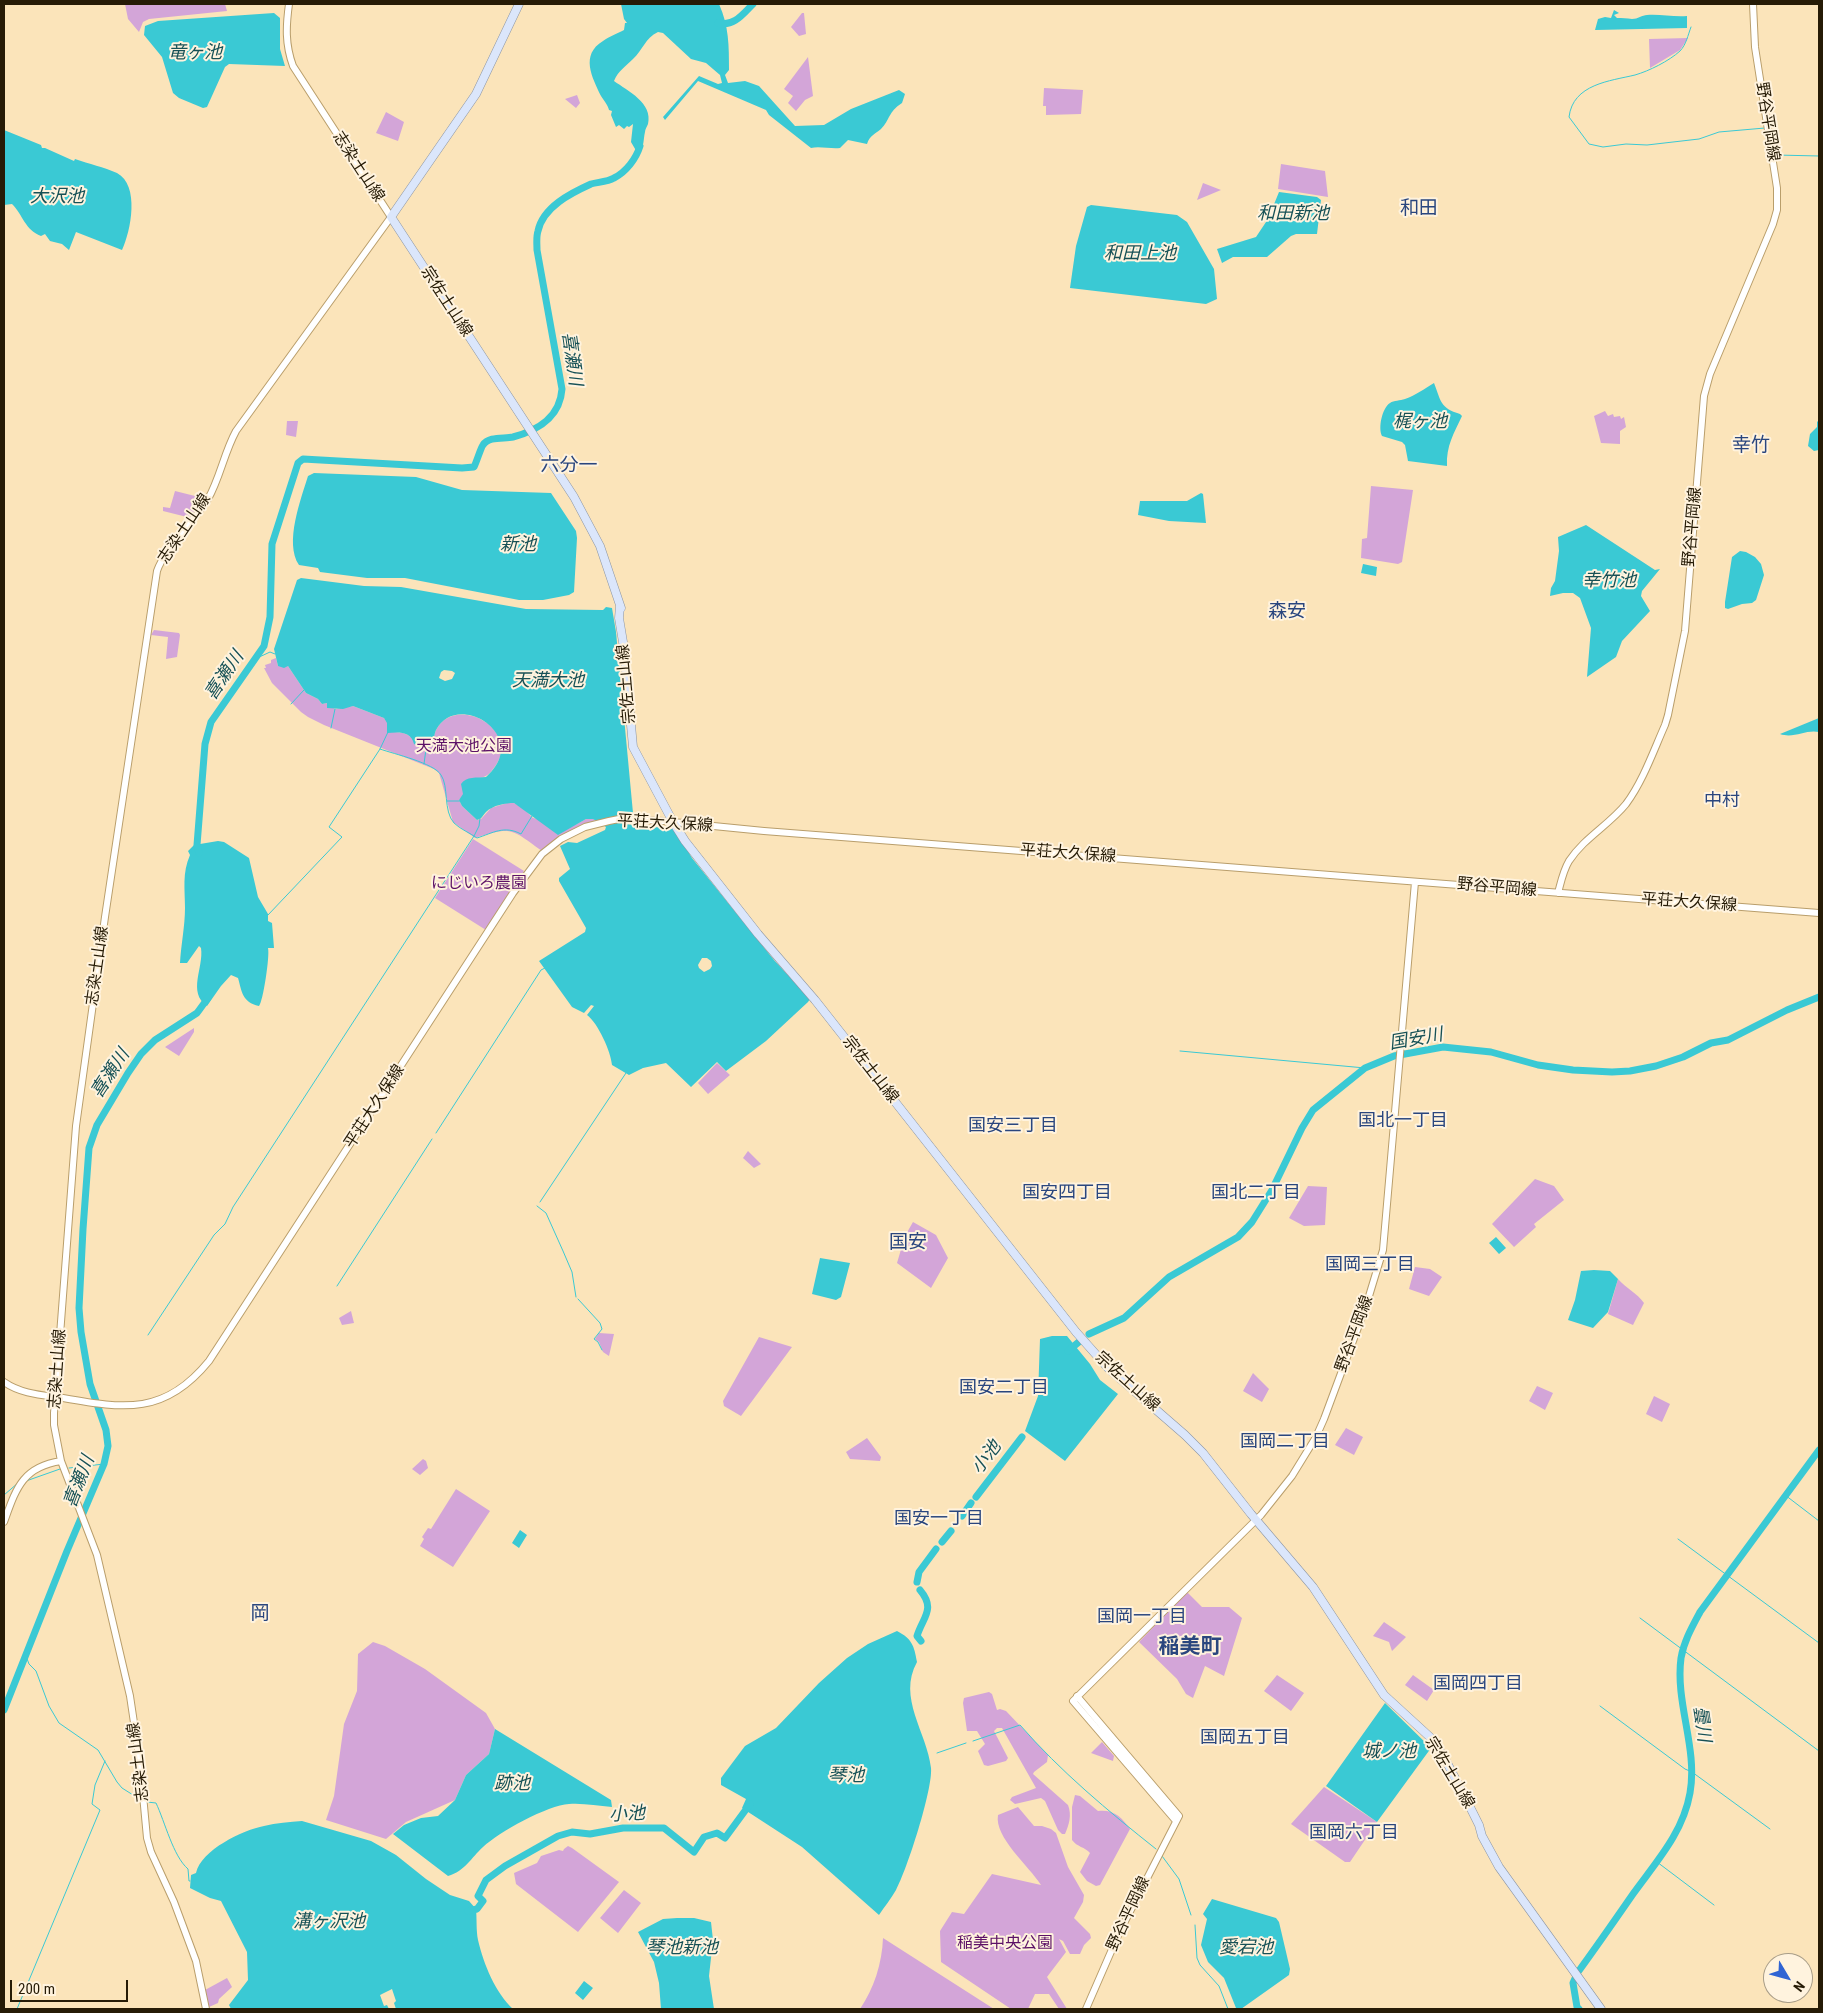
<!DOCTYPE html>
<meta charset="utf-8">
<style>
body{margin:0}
#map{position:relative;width:1823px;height:2013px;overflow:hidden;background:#fbe4ba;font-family:"Roboto Condensed",sans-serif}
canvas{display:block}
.frame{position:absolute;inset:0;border:5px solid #261b06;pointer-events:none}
.north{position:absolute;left:1763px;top:1953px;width:50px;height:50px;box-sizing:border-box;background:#fff3de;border:1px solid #a89d88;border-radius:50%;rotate:127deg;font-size:14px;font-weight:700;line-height:20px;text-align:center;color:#261b06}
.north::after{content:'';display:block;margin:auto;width:18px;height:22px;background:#3064d3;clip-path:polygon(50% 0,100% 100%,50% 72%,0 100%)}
.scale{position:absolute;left:10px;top:1980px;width:118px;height:22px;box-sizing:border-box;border:2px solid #261b06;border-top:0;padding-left:6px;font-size:15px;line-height:18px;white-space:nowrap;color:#261b06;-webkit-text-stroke:4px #fff3de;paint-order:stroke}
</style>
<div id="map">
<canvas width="1823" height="2013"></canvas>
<div class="frame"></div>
<div class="north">N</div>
<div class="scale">200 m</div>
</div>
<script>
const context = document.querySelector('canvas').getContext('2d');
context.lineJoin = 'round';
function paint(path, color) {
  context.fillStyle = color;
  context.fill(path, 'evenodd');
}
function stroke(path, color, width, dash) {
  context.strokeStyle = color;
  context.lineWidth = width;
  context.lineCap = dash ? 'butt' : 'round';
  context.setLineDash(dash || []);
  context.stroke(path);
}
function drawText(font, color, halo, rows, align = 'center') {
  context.font = font + ' "Roboto Condensed","Noto Sans JP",sans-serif';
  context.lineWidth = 4;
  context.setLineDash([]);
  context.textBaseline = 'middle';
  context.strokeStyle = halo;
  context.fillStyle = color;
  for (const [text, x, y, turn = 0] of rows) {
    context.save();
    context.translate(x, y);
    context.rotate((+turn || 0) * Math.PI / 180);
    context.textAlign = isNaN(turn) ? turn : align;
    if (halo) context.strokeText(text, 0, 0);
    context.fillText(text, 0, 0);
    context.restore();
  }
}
paint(new Path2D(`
 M125 4H225L227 11 149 19 143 22 139 32 128 19Z
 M802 13H804L806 34 799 36 791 27Z
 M1688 38 1680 50 1650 68 1649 39Z
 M808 57 813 96 805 100 796 111 788 103 793 96 784 89Z
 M1044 88 1083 90 1081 114 1046 115V106H1043Z
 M577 95 580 103 576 108 565 99Z
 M386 112 404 122 398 141 376 133Z
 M1281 164 1325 171 1328 197 1278 189Z
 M1203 183 1221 190 1197 200Z
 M1605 411 1608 416 1613 414 1614 417 1620 416 1621 419 1624 417 1626 427 1620 431V444L1601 443 1594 416Z
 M287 421H298L296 437 286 435Z
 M1371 486 1413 490 1402 562 1398 564 1361 558 1362 539 1367 538Z
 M175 491 199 497 204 500 191 518 163 511V507L170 508Z
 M154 630 179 633 180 635 177 657 166 659 168 637 151 635Z
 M276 658 278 666H288L306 693 318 699 322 704 327 703 335 709 353 706 384 718 395 732C407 733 411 735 417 746L423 747 432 745C433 741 434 734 436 730 455 693 521 729 496 765 491 772 488 777 479 778L459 800 462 806 477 820 481 819 491 808 507 803H514L523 808 533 818 575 825 586 819 593 818 595 821 557 839 542 851C511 829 513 826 475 838L453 822 439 773 434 769 324 725 308 717 301 712 272 683 264 668H266L265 665 271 663V660Z
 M473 839 524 871 486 930 435 898Z
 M194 1028V1032L179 1056 165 1047Z
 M717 1063 730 1075 708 1094 698 1083Z
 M748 1151 761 1164 754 1168 743 1158Z
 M1535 1179 1554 1186 1564 1200 1534 1224 1536 1227 1514 1247 1492 1224Z
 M1308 1186 1327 1187 1325 1225 1304 1226 1289 1218Z
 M913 1222 936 1235 948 1258 931 1288 897 1263 905 1236Z
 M1415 1267 1430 1269 1442 1277 1429 1296 1409 1289Z
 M1618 1279C1626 1288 1637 1293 1644 1303L1633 1325 1608 1314Z
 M351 1311 354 1323 342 1325 339 1318Z
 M599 1333 614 1334 609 1356 603 1352 599 1342 595 1339Z
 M759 1337 792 1347 741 1416 724 1406 723 1401Z
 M1253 1373 1269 1389 1262 1402 1243 1391Z
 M1537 1386 1553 1393 1545 1410 1529 1401Z
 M1654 1396 1670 1404 1662 1422 1646 1414Z
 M1346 1428 1363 1437 1354 1455 1335 1445Z
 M867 1438 881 1457 880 1461 850 1459 846 1452Z
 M423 1459 426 1461 428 1468 420 1475 412 1469Z
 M456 1489 490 1511 453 1567 420 1546 424 1539 422 1537 428 1528 431 1529Z
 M1187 1592 1202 1607H1229L1242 1618 1224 1676 1205 1666 1193 1698 1186 1694 1177 1679 1139 1642Z
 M1384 1622 1406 1637 1392 1651 1389 1642 1373 1636Z
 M373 1642 385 1646 425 1669 486 1713 495 1729 489 1754 466 1775 455 1800 406 1822 386 1839 326 1820 334 1796 344 1724 357 1691 358 1654Z
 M1277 1675 1304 1693 1291 1711 1264 1691Z
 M1413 1675 1434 1690 1427 1701 1405 1685Z
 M989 1692 992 1694 997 1710 1000 1709 1006 1711 1048 1755 1047 1762 1034 1772 1033 1774 1068 1805C1072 1815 1069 1825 1065 1834H1062L1058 1830 1045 1801 1041 1798 1015 1804 1010 1800 1012 1797 1036 1788 1002 1728H997L994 1731 1008 1758 1006 1761 988 1766 984 1765 978 1751 985 1744 977 1731H967L963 1703 964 1698Z
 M1102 1742 1114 1756 1113 1761 1091 1753Z
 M1324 1787 1377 1822 1350 1862H1345L1291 1824Z
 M1075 1795 1080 1796 1098 1811C1113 1809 1122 1817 1130 1829L1100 1885 1096 1886 1087 1881 1080 1872 1090 1853C1085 1847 1077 1847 1072 1840V1807Z
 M1018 1807 1034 1826H1042L1051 1829 1056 1833 1068 1867 1084 1895 1083 1902 1074 1918 1090 1934 1091 1938 1084 1945 1080 1954H1070L1063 1941 1059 1939 1066 1952 1047 1977 1067 2009H1059L1049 1994H1035L1028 2009H1011L941 1962 940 1931 952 1912 964 1914 992 1874 1041 1885C1029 1866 994 1837 998 1815Z
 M568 1846 572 1848 619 1882 578 1932 516 1884 514 1873 537 1863 541 1856 559 1850 563 1851 564 1849Z
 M624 1890 641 1903 618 1933 600 1918Z
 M883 1938 994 2009H860C874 1988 882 1964 883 1938Z
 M227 1978 232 1987 219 1999 218 2003 209 2007 205 1990Z`), '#d3a5d8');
paint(new Path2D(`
 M621 4H719C729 26 729 46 729 70L725 75 728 83 745 81 759 86 795 126 824 125 851 109 899 90 905 94 902 103C888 112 890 120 881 129 874 135 870 135 867 144L848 140 840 148C831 149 819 146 811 148L769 115 766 110 698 81 665 120 663 117 699 76 718 84 722 83 720 75 706 63 691 59 663 33 658 32C645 38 643 50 633 59 626 66 618 71 614 81 628 91 653 103 648 124 647 127 645 129 645 132 643 140 645 146 638 154L631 142 633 124 629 127 627 126 624 129 619 125 616 127 611 115 612 111 609 110C608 105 604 101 601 96 592 77 580 55 603 41 610 36 616 34 624 30L625 23H627L624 19Z
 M1614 10 1619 13 1614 15 1617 18C1622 18 1627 18 1632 19 1638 19 1642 15 1647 15 1660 14 1673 17 1687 16V28L1595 30 1598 19 1605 17 1611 18Z
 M274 13 280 18V49L285 66 229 64 225 67 207 107 203 108 179 98 173 93 162 57 144 35 145 26 158 21Z
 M4 130 41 145 42 148H45L74 161 75 159C89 164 104 167 117 173 140 185 131 231 122 250L76 232 69 250 62 244 50 241 45 234 41 236C25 230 23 215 12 204L4 205Z
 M1279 192 1317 197 1321 200 1317 234H1296L1291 236 1267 257H1233L1222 263 1217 249 1256 237 1268 219Z
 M1091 205 1177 215 1187 222 1214 269 1217 299 1206 304 1070 288 1076 246 1087 207Z
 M1434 383C1441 401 1440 408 1460 414L1462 416C1454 433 1446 446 1447 466L1408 461 1405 445 1402 442 1382 436C1378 428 1382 408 1390 403 1394 400 1400 401 1405 399 1416 395 1424 389 1434 383Z
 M1819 420V450L1814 451 1808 446 1810 434 1817 427V422Z
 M314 473 416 477 462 490 551 493 576 531 577 538 574 592 569 595 543 600H519L405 578H367L320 572 318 568 299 565C284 543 301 499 308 476Z
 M1201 493 1203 494 1206 523 1169 521 1138 515 1140 501H1187Z
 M1586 525 1655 570 1660 569 1642 591 1641 596 1650 611 1622 641 1616 657 1587 677 1591 628 1580 598 1573 593H1563L1550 596 1551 588 1555 581 1559 551 1558 537Z
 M1740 551 1746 552 1755 557 1761 564 1764 575 1756 600 1752 603 1742 604 1728 609 1725 608V602L1732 557Z
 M1363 564 1377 567 1376 576 1361 573Z
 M301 578 364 586 401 587 526 609 603 610 606 607 612 608 616 632 633 813 618 811 617 814 624 824 675 829 692 858 774 960 810 999 808 1002 766 1041 726 1071 717 1062 691 1087 666 1063 643 1068 629 1075 612 1065C611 1052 598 1023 587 1015L594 1006 591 1005 584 1013 572 1007 539 961 585 932 586 928 559 881V878L570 869 560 846 568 842 577 843 605 830 606 827 593 819H586L558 835 514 803C506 803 493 805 486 812 482 816 483 818 477 820L462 806 459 800 463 794 461 784C466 776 477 778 486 777 533 736 457 689 436 730 434 734 434 741 433 745L426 749 414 744C411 731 399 732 387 733V723L384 718 353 706 343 709 327 708V703L322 704 318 699 306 693 288 666 284 668 278 666 274 649 297 580ZM444 670 452 671 455 673 452 679 445 681 439 678 441 672ZM702 958H707L711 961 712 966 710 969 704 972 699 968 698 965Z
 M1819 718V732C1806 729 1794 739 1780 734Z
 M218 841 224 842 249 858 258 897 268 914V921L272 923 274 948H268C270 956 263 1002 259 1006 242 1002 242 992 238 978L231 975 221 986 207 1006C187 992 204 968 201 948L199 946 187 963H180C181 945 185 926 185 908 185 889 182 873 190 855L188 851 194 845Z
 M1496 1237 1506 1248 1499 1254 1489 1243Z
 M820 1258 850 1263 841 1297 836 1300 812 1294Z
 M1594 1270 1610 1271 1618 1279 1608 1312 1593 1328 1568 1320 1575 1300 1581 1271Z
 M1052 1336H1067L1090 1364 1100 1380 1118 1394 1065 1461 1025 1431 1038 1396 1040 1339Z
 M520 1530 527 1535 519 1548 512 1543Z
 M897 1631C912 1639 914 1645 917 1662 897 1698 927 1732 931 1768 933 1789 907 1870 896 1890 891 1899 884 1907 879 1915L802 1847 742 1808 746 1799 721 1785V1778L745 1746 776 1728 819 1683 847 1658 868 1644Z
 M1385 1703 1431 1748 1377 1822 1326 1786Z
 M495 1729 611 1800 612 1807C597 1806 584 1803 569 1804 548 1805 499 1832 483 1847 471 1858 465 1871 448 1876L393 1834 404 1825 421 1818 438 1816 455 1800 466 1775 489 1754Z
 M302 1821 371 1841 396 1855 426 1879 450 1895 469 1901 476 1909C477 1919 476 1930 478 1940 484 1965 495 1992 513 2009H396L394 2003 396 2001 392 1989 380 1995 384 2006 387 2005 389 2009H231L229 2005 248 1980 247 1952 221 1901 210 1898 190 1888 191 1875 196 1873C201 1850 243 1830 264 1826 276 1823 290 1822 302 1821Z
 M1212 1899 1276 1918 1279 1922 1290 1969 1289 1975 1241 2009 1236 2008 1224 1978 1208 1962 1201 1945 1207 1919 1203 1914Z
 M677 1918H694L711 1922 713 1940 709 1976 714 2009H661L659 1983 654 1962 638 1932 663 1919Z
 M584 1981 593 1988 583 2000 575 1993Z`), '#3ac9d4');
stroke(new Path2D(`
 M1691 27C1688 35 1686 45 1680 51 1669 61 1649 71 1635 75 1610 81 1573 84 1569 117L1589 144 1603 147 1626 144 1647 145 1699 139 1719 132 1765 128
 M1770 128 1776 155 1819 156
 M255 659 270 652 275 654
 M291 704 304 690
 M331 728 335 709
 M380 749C394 754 434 763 441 775 449 786 443 811 454 823 460 829 470 833 477 838 493 833 504 825 521 834L532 816
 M424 764 426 749
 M447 801H460
 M268 915 342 837 329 827 380 749 388 732
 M1180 1051 1365 1068
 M436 1133 541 970 545 968
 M540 1202 626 1073
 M537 1206 546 1213 563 1251 572 1272 576 1297
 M337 1286 432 1139
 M578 1299 600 1323 602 1329 594 1339 598 1342 602 1350
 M148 1335 214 1235 225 1224 233 1207 474 836 479 826 480 818
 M69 1468 104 1464
 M26 1481 60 1469
 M4 1495 18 1483
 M1785 1495 1819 1521
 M1678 1539 1819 1643
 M1640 1618 1819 1751
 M26 1656 29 1664 36 1671 49 1706 59 1723 98 1750 117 1782 122 1788 141 1800
 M1600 1706 1685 1769 1692 1772 1770 1829
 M973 1741 1020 1725C1060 1771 1108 1811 1156 1849
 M937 1753 966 1743
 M147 1802 156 1803C165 1822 173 1856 188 1869L189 1881H190
 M1162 1856 1179 1879 1191 1915
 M1657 1862 1714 1905
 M1195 1925 1197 1958 1200 1965 1219 1986 1228 2009
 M17 2009 100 1810 92 1804 95 1785 105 1761`), '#3ac9d4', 1);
stroke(new Path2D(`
 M718 23C734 27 743 14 753 4
 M199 853 197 845 205 744 211 722 264 646 270 617 272 544 298 463 303 459 462 468 474 467C477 461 481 447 483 445 489 436 504 439 513 437 539 430 560 417 562 389L537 250C537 244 536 237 538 231 543 207 571 193 591 184 598 182 607 182 614 178 626 172 636 159 640 146
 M1089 1334 1124 1318 1169 1277 1238 1237 1252 1222 1272 1190 1302 1128 1313 1110 1365 1068 1394 1056 1443 1047 1491 1052 1538 1065 1573 1070 1612 1072 1630 1071 1656 1066 1683 1057 1711 1043 1728 1040 1787 1010 1819 997
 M1068 1351 1080 1341
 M976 1497 1022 1437
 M962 1516 971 1503
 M942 1542 951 1531
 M917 1582 919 1572 936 1549
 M920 1590C936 1609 923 1617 917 1636L921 1641
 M4 1710 67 1551 104 1464 108 1446 106 1430 90 1384 81 1332 79 1308 83 1229 89 1148 97 1125 128 1073 141 1054 155 1040 197 1013 208 998
 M468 1911 477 1909 483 1901 478 1896 486 1880 505 1866 558 1836 572 1832 590 1834 623 1828H664L694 1852 704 1837 717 1833 725 1838 750 1804
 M1579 2009 1577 2007 1573 1983 1578 1972C1597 1946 1615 1920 1633 1894 1656 1862 1683 1833 1690 1793 1698 1748 1675 1703 1681 1658 1684 1641 1692 1627 1700 1612L1819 1450`), '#3ac9d4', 7);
const secondary = new Path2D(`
 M1558 893C1561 882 1563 871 1569 861 1584 838 1609 825 1626 804 1643 781 1653 752 1665 725L1668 715 1685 631 1704 396 1710 374 1773 224 1777 210V188L1755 47 1753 4
 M4 1382C21 1394 42 1395 63 1398 125 1409 165 1415 209 1361L513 893 542 854 561 839 585 827 609 821 619 819 663 821 764 831 1819 913
 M4 1522C16 1489 22 1467 61 1461
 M1077 1696 1179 1816 1120 1931 1086 2009
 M1176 1821 1073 1701 1261 1515 1292 1476 1316 1437 1324 1419 1366 1306 1383 1250 1415 882
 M206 2009 196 1961 174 1902 151 1852 147 1838 140 1763 130 1696 97 1555 61 1461 54 1425V1413L76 1126 105 917 157 571C164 550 195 520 208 499 220 478 224 453 236 431L391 217 293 66C285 44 286 26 289 4`);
const primary = new Path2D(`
 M519 4 476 94 391 217 574 497 600 546 621 608
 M620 606 619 618 624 648 633 747 673 822 685 841 758 934 815 1000 1076 1332 1108 1368 1185 1435 1203 1453 1251 1514 1313 1587 1384 1695 1431 1738 1444 1757 1467 1801 1479 1825 1482 1836 1499 1867 1601 2009`);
stroke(secondary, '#b99e6b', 8);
stroke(primary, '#8c95a3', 9);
stroke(secondary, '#fff', 6);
stroke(primary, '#dbe6fb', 8);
drawText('16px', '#261b06', '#fff3de', [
 ["野谷平岡線",1767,122,81],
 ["志染土山線",358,167,57],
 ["宗佐土山線",446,302,57],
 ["野谷平岡線",1693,527,-85],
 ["志染土山線",185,529,-56],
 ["宗佐土山線",627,684,-95],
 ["平荘大久保線",665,824,3],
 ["平荘大久保線",1068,854,4],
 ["野谷平岡線",1497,888,5],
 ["平荘大久保線",1689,903,4],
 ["志染土山線",98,966,-82],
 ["宗佐土山線",870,1070,52],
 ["平荘大久保線",375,1107,-57],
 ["野谷平岡線",1355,1334,-70],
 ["志染土山線",58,1369,-86],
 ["宗佐土山線",1127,1382,42],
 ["志染土山線",139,1762,-97],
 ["宗佐土山線",1449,1773,59],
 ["野谷平岡線",1129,1914,-65]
]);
drawText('16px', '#5d1267', '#fff3de', [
 ["天満大池公園",464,747],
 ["にじいろ農園",479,884],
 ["稲美中央公園",1005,1944]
]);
drawText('italic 18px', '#175156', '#fff3de', [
 ["竜ヶ池",195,53],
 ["大沢池",57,197],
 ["和田新池",1293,214],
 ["和田上池",1140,254],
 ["喜瀬川",571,359,82],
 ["梶ヶ池",1420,422],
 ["新池",518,545],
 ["幸竹池",1609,581],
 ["喜瀬川",225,676,-56],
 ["天満大池",548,681],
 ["国安川",1416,1040,-10],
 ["喜瀬川",111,1074,-57],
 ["小池",987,1458,-53],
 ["喜瀬川",80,1482,-69],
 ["曇川",1701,1724,82],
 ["城ノ池",1389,1752],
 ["琴池",846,1776],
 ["跡池",512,1784],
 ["小池",627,1815,-3],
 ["溝ヶ沢池",329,1922],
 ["琴池新池",682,1948],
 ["愛宕池",1246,1948]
]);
drawText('18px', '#2a467e', '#fff3de', [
 ["中村",1722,801],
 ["国北一丁目",1403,1121],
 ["国安三丁目",1013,1126],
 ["国安四丁目",1067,1193],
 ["国北二丁目",1256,1193],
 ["国岡三丁目",1370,1265],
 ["国安二丁目",1004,1388],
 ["国岡二丁目",1285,1442],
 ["国安一丁目",939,1519],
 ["国岡一丁目",1142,1617],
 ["国岡四丁目",1478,1684],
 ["国岡五丁目",1245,1738],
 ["国岡六丁目",1354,1833]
]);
drawText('19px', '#2a467e', '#fff3de', [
 ["和田",1419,209],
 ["幸竹",1751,446],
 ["六分一",569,466],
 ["森安",1287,612],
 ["国安",908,1243],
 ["岡",260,1614]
]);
drawText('bold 21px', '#2a467e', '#fff3de', [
 ["稲美町",1190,1648]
]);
</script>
